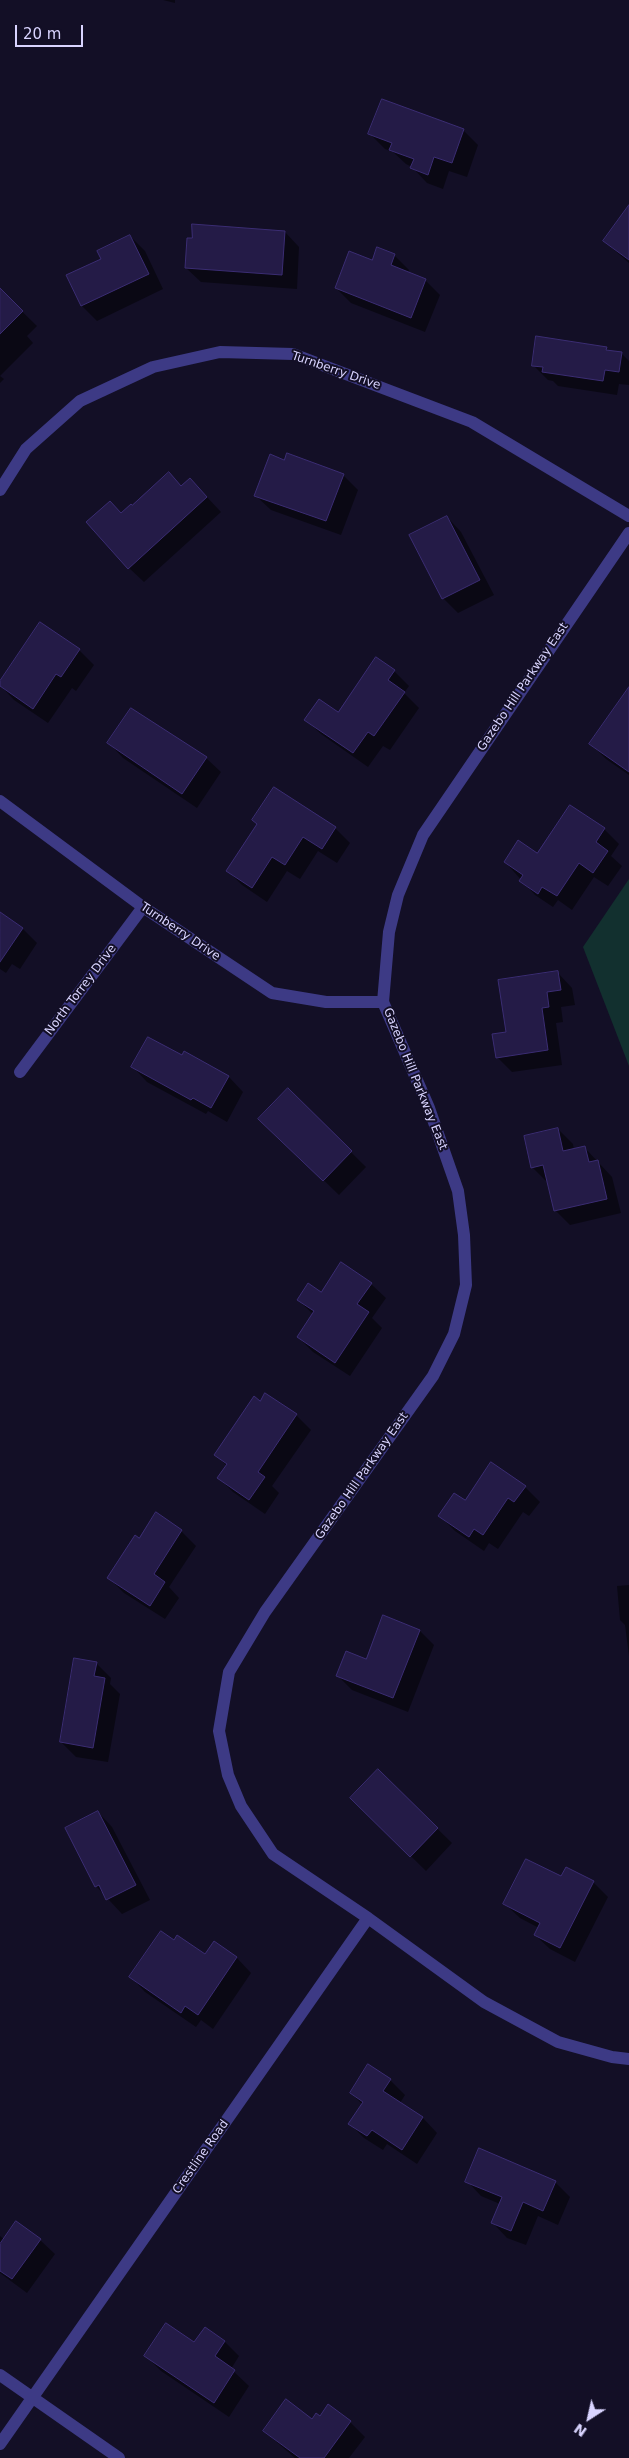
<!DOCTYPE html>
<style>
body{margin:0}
#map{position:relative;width:629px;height:2458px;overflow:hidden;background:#130f26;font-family:"DejaVu Sans",sans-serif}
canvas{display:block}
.north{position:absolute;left:564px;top:2393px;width:50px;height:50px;-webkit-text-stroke:4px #130f26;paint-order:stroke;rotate:215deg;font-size:14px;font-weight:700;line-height:20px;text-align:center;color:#d9d4ff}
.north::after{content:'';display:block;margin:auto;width:18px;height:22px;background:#d9d4ff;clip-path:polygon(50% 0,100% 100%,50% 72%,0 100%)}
.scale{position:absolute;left:15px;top:25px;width:68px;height:22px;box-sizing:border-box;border:2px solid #d9d4ff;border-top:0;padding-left:6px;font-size:15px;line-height:18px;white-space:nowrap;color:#d9d4ff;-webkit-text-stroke:4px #130f26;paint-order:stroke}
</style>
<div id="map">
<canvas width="629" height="2458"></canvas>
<div class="north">N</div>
<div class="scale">20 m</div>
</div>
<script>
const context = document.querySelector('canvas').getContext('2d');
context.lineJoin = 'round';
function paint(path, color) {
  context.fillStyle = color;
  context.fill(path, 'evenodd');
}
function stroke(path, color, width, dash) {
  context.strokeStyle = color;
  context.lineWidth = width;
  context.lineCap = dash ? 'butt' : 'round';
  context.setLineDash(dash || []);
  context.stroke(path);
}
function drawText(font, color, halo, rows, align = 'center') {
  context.font = font + ' "DejaVu Sans",sans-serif';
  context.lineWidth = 4;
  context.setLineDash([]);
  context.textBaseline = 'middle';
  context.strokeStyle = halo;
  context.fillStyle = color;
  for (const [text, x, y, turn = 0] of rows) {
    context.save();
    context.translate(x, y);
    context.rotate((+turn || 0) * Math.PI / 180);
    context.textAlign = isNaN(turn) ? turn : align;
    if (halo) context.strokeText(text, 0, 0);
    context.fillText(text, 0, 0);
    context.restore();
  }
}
paint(new Path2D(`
 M629 879V1066L583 947Z`), '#12302f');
paint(new Path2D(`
 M163 0H175V3Z
 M383 100 464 131 478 145 467 177 449 171 443 189 427 183 412 167 406 164 393 152 385 149 370 134Z
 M629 207V263L604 241Z
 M285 232 299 247 297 289 201 282 186 268Z
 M130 236 145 251 163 289 97 321 82 306 68 276 103 259Z
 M394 255 409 270 408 274 425 280 440 295 425 332 351 303 336 288 372 261Z
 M5 295 37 326 27 336 33 343 0 376 4 379 0 383V300Z
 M606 348 610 352 621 353 629 361V385L619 384 617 395 558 386 553 381 548 380 533 365Z
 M169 474 182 487 190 479 221 512 144 582 129 568 121 514 133 507Z
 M343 475 358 490 341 535 271 510 256 496Z
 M447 517 461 532 494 595 458 613 443 598Z
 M79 650 94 665 76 691 72 688 48 723 14 700 0 685Z
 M376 659 394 671 409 686 404 693 419 708 390 750 383 746 368 767 321 734 306 720 338 714Z
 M629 689V775L606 759 591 744Z
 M109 743 206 758 221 772 197 808 123 758Z
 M570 807 604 829 619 844 611 856 622 866 608 886 594 877 572 910 558 900 553 907 535 895 505 862 538 855Z
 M258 824 335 828 350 843 337 863 318 851 300 879 287 871 267 902 242 885 227 870Z
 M2 915 23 929 37 943 20 969 12 964 6 973 0 969V918Z
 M558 973 572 988 575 1005 561 1007 563 1022 556 1023 562 1065 512 1072 497 1057 508 1033Z
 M185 1053 229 1077 243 1092 227 1122 208 1111 206 1114 147 1082 133 1067 182 1057Z
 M288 1090 366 1167 339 1195 275 1133Z
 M558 1129 573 1144 574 1150 584 1147 612 1177 621 1213 570 1225 555 1210 547 1182 532 1167Z
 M371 1284 386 1298 372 1318 382 1328 350 1376 313 1352 298 1337 314 1315 298 1300Z
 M261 1403 296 1415 311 1430 272 1486 279 1493 265 1514 233 1492 219 1478 227 1466 216 1455Z
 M525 1487 540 1502 529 1516 523 1512 498 1549 489 1543 484 1551 455 1531 440 1516 465 1502Z
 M156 1514 181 1531 196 1546 169 1587 179 1598 165 1619 124 1593 109 1578 140 1540Z
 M629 1585V1656L625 1625 620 1620 617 1586Z
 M420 1631 434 1645 408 1712 352 1690 337 1675Z
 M96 1663 111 1678 110 1684 120 1694 108 1762 76 1757 61 1742Z
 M378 1771 452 1843 426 1871 352 1798Z
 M98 1812 112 1827 150 1900 122 1914 96 1886Z
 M562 1878 593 1882 608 1897 575 1962 550 1949 535 1935 539 1928 520 1918 505 1904Z
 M174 1941 206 1955 214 1943 237 1958 251 1973 213 2029 201 2020 196 2027 145 1992 131 1977Z
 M390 2080 405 2095 400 2103 423 2118 437 2133 417 2164 387 2144 383 2150 364 2138 350 2124 362 2104 351 2093Z
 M467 2181 555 2182 570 2197 558 2225 538 2216 526 2245 507 2238 493 2223 500 2204 481 2196Z
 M0 2236 5 2240H40L55 2254 27 2293 0 2273Z
 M205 2328 225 2342 239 2356 231 2369 249 2386 229 2417 161 2371 146 2356 195 2343Z
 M320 2417 350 2422 365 2437 349 2458H295L264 2431Z`), '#0007');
const building = new Path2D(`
 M382 99 464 129 452 163 434 157 428 175 410 168 414 159 389 150 392 143 368 134Z
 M629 205V260L603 241Z
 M192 224 285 231 282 275 185 268 187 238H192Z
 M130 235 149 274 81 306 66 275 101 259 97 251Z
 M377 247 395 254 391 265 426 279 411 318 335 288 349 251 372 260Z
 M0 288 23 311 0 334Z
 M536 336 607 347 606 350 622 352 619 372 605 370 603 381 542 372 543 367 532 366Z
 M287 453 344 474 326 521 254 496 270 454 284 460Z
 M169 472 181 486 190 478 207 497 128 569 86 522 110 501 121 513 131 504 132 505Z
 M447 516 480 580 442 599 409 535Z
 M40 622 80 649 61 677 56 674 33 709 0 686V681Z
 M376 657 395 670 388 680 405 692 374 736 368 732 353 753 304 720 319 699 338 712Z
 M629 687V772L589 744Z
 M131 708 207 757 182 794 107 743Z
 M274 787 336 827 322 849 303 837 285 865 272 857 252 888 226 871 257 824 252 820Z
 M570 805 605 828 596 842 608 851 593 873 579 863 557 896 542 887 538 894 519 881 523 875 504 862 518 840 537 853Z
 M0 912 23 928 0 962Z
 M558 971 561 990 547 992 549 1007 542 1008 548 1050 496 1058 492 1034 506 1032 498 980Z
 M148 1037 182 1055 184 1051 229 1076 211 1108 193 1098 191 1100 131 1067Z
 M288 1088 352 1151 323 1181 258 1119Z
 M558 1128 563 1151 585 1146 589 1162 598 1160 607 1199 554 1211 543 1165 531 1168 524 1136Z
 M341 1262 372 1283 357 1304 369 1312 335 1363 297 1337 314 1311 297 1300 308 1283 321 1292Z
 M265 1393 297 1414 258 1472 265 1477 249 1500 217 1478 227 1464 214 1455 254 1396 260 1401Z
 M491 1462 526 1486 514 1502 508 1498 483 1535 474 1529 469 1537 438 1516 454 1493 465 1500Z
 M156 1512 182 1530 154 1574 165 1582 150 1606 107 1578 135 1535 139 1538Z
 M383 1615 420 1630 393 1698 336 1676 346 1651 366 1659Z
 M74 1658 97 1662 94 1676 105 1678 93 1748 60 1742Z
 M378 1769 438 1828 410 1857 350 1798Z
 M98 1811 136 1885 106 1900 99 1885 95 1887 65 1828Z
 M526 1859 561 1876 566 1867 594 1881 560 1948 534 1935 540 1923 503 1904Z
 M161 1931 174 1940 177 1935 205 1954 214 1941 237 1957 198 2015 185 2006 181 2013 129 1977Z
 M368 2064 391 2079 383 2091 423 2117 402 2150 372 2130 367 2136 348 2124 363 2102 350 2093Z
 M479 2148 556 2181 543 2211 523 2202 511 2231 491 2223 502 2197 465 2182Z
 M16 2221 41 2239 12 2279 0 2271V2244Z
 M166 2323 194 2342 205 2327 225 2341 215 2356 235 2370 214 2403 144 2356Z
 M286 2399 312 2419 316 2413 320 2416 328 2404 351 2421 324 2458H300L263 2431Z`);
paint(building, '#241b47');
stroke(building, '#3b2d73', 1);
stroke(new Path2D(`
 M0 490 26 449 80 401 153 367 220 352 293 354 472 422 629 516
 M629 533 423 835 398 895 389 932 383 1002 429 1108 458 1191 464 1235 466 1285 454 1334 433 1376 265 1612 229 1672 219 1731 228 1775 241 1806 273 1854 368 1918 484 2002 558 2042 612 2057 629 2059
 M0 801 143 907 272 993 326 1002H383
 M20 1072 143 907
 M0 2375 119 2458
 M0 2444 368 1918`), '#3d3a85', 12);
drawText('12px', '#d9d4ff', '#130f26', [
 ["Turnberry Drive",336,371,19],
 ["Gazebo Hill Parkway East",523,687,-56],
 ["Turnberry Drive",180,932,34],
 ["North Torrey Drive",81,990,-53],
 ["Gazebo Hill Parkway East",415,1079,68],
 ["Gazebo Hill Parkway East",362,1476,-55],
 ["Crestline Road",201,2157,-55]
]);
</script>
